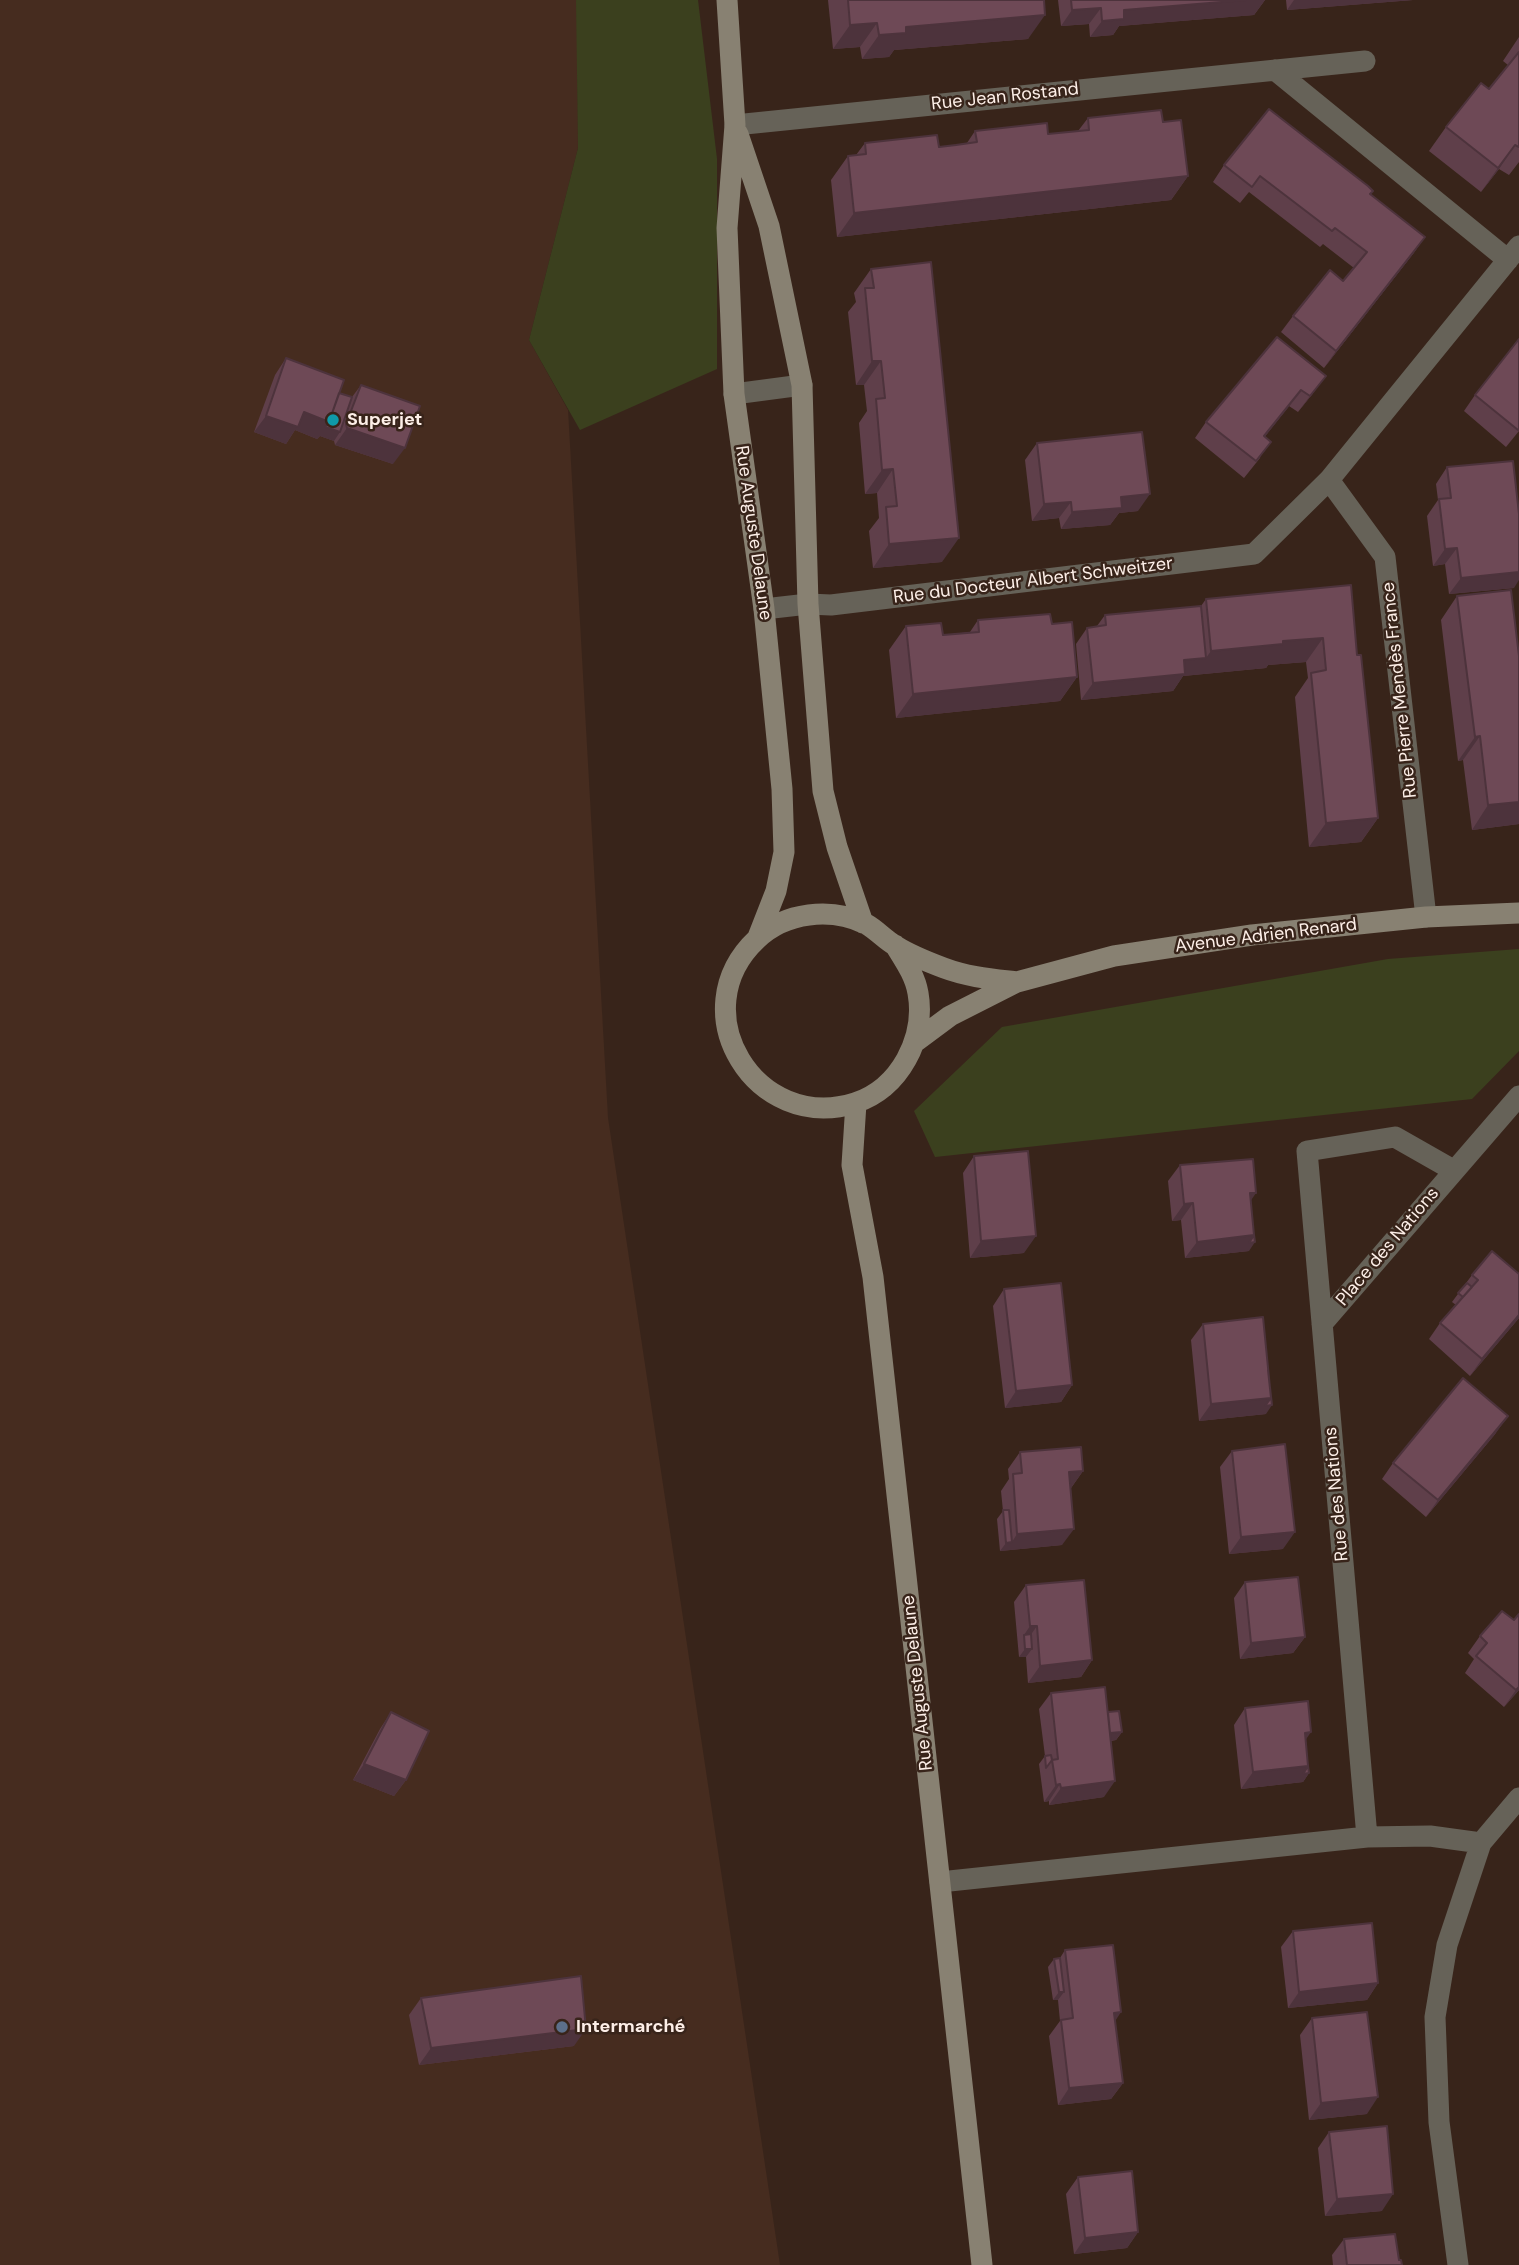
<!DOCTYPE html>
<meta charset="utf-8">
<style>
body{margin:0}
canvas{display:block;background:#38241a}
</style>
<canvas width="1519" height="2265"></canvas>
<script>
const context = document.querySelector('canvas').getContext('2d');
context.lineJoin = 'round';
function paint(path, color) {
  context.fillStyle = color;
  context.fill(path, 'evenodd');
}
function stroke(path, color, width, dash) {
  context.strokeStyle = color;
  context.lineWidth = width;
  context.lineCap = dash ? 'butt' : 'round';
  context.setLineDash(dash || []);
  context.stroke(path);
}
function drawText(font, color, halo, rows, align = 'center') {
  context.font = font + ' "DM Sans",sans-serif';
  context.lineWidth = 5;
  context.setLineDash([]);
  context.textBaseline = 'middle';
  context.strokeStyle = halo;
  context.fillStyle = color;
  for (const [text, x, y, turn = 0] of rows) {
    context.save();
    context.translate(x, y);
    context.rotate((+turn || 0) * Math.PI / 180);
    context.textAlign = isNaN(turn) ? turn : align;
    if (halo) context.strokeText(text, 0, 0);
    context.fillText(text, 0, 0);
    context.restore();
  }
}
paint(new Path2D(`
 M0 0H577L578 148 529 340 568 410 608 1118 780 2265H0Z`), '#462c1f');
paint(new Path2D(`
 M576 0H698L717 159V369L580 430 529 340 578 148Z
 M1519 949V1051L1472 1099 935 1157 914 1111 1002 1027 1388 959Z`), '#3b401e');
stroke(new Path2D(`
 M1275 70 1508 260
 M735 125 1365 61
 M734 394 802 385
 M1329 480 1385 557 1426 917
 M764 609 808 604 831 605 1254 554 1329 480 1519 246
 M1322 1324 1519 1096
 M1367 1837 1307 1151 1395 1137 1453 1170
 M940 1882 1367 1837 1430 1836 1481 1843
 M1458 2265 1439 2122 1435 2017 1447 1945 1481 1843 1519 1798`), '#666258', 21);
stroke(new Path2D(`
 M727 0 735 125 727 228 734 394 764 609 782 789 784 852 776 891 758 937
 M738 134 769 226 802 385 808 604 823 791 837 847 863 923
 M895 945C904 960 915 975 918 993 926 1038 900 1088 855 1103 756 1134 680 1011 757 939 785 912 831 907 866 924 877 930 885 940 896 946 910 955 928 962 944 968 968 977 992 979 1017 982
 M915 1042 950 1016 1017 982 1114 956 1252 935 1426 917 1519 913
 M856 1103 852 1165 873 1277 982 2265`), '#888172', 21);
paint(new Path2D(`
 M828 0H1044L1028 39 894 50 889 57 862 59 860 47 833 49Z
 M1058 0H1265L1254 15 1119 26 1113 35 1090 37 1089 24 1061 26Z
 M1286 0H1413L1287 10Z
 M1519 37V162L1509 175 1499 169 1481 192 1429 151 1446 127 1489 89 1508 65 1503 61Z
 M1088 118 1163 122 1188 176 1171 200 837 237 831 180 848 156 856 155 865 143 939 147 967 143 975 131 1048 134 1078 131Z
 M1224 165 1370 195 1425 237 1413 254 1324 368 1281 332 1293 316 1343 281 1354 268 1323 244 1320 247 1249 192 1240 203 1213 182Z
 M871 269 942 562 873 568 869 531 879 518 877 493 865 494 859 423 867 411 864 385H856L848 312 856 302 854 293Z
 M1277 337 1314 392 1298 412 1289 406 1265 436 1260 458 1244 478 1195 438 1206 422Z
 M1519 339V431L1506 447 1464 411 1475 395Z
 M286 358 339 393 352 397 361 385 393 464 335 445 334 441 320 436 317 439 295 430 286 444 254 432 275 375Z
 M1037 443 1138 511 1119 513 1110 525 1061 529 1059 518 1032 521 1025 460Z
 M1447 467 1514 588 1449 594 1445 564 1433 566 1427 516 1438 500 1436 484Z
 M1351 585 1357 655 1378 818 1361 842 1309 847 1295 697 1308 678 1306 662 1268 665 1266 668 1183 676 1173 691 1081 700 1076 644 1087 628 1097 626 1105 615 1201 606 1206 599Z
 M1457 596 1519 824 1472 830 1463 760 1458 761 1441 620Z
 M978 620 1052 624 1077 677 1060 701 896 718 889 650 906 626 943 635 970 632Z
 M974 1156 1024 1253 970 1258 963 1173Z
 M1180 1165 1251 1201 1249 1251 1185 1258 1181 1220 1172 1221 1168 1181Z
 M1519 1274V1318L1470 1376 1429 1339 1440 1323 1456 1305 1452 1302 1472 1275Z
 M1004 1289 1072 1385 1061 1402 1005 1408 993 1306Z
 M1203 1324 1266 1414 1199 1421 1191 1340Z
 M1496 1433 1426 1517 1382 1479 1393 1463Z
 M1232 1451 1283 1549 1229 1554 1220 1467Z
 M1020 1452 1083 1471 1071 1488 1062 1545 1000 1551 997 1519 1003 1511 1001 1491 1009 1479 1008 1469Z
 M1245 1582 1305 1637 1293 1653 1240 1659 1234 1598Z
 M1026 1585 1092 1660 1081 1677 1028 1683 1026 1657H1019L1014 1602Z
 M1502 1611 1519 1690 1504 1707 1465 1673 1474 1659 1468 1653 1480 1636Z
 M1051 1693 1108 1712 1122 1732 1116 1740 1111 1741 1104 1797 1049 1805V1801L1044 1802 1039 1764 1045 1756 1039 1709Z
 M1245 1708 1306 1740 1309 1773 1303 1782 1241 1789 1234 1725Z
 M391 1712 406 1780 394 1796 353 1780 380 1729Z
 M1293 1931 1378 1983 1367 2000 1288 2008 1281 1947Z
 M1065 1950 1115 2021 1123 2083 1111 2099 1058 2105 1049 2036 1060 2021 1058 2000H1053L1048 1967 1054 1959 1060 1958Z
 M421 1998 574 2046 419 2065 409 2015Z
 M1312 2018 1367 2114 1309 2120 1300 2035Z
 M1329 2132 1382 2211 1325 2216 1318 2148Z
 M1078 2177 1138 2232 1127 2248 1074 2254 1066 2194Z
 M1344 2239 1399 2260 1402 2265H1333L1332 2255Z`), '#5f3f4a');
paint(new Path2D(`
 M1246 0H1265L1254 15 1119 26 1113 35 1090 37 1102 21 1124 10Z
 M1294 0H1413L1287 10Z
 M1101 8 1089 24 1061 26 1072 10Z
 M1045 15 1028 39 894 50 889 57 862 59 879 35 906 27Z
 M877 23 860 47 833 49 850 25Z
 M1515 145 1499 169 1481 192 1498 168Z
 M1188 176 1171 200 837 237 854 213Z
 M1425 237 1413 254 1324 368 1336 351Z
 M872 361H881L864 385H856Z
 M1326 376 1314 392 1298 412 1310 396Z
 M1301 390 1289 406 1253 452 1264 436Z
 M304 412 329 422 340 432 334 441 320 436 317 439 295 430 286 444 254 432 266 416Z
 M347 428 405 448 393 464 335 445Z
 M893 469 877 493 865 494 882 470Z
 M1150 494 1138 511 1119 513 1110 525 1061 529 1072 512 1121 497Z
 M1071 502 1059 518 1032 521 1044 504Z
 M959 538 942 562 873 568 889 544Z
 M1457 548 1445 564 1433 566 1445 549Z
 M1519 572V580L1514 588 1449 594 1461 578Z
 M1323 638 1306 662 1268 665 1266 668 1183 676 1173 691 1081 700 1093 683 1184 660 1206 658 1211 651 1283 641Z
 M1077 677 1060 701 896 718 913 694Z
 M1480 736 1463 760 1458 761 1475 737Z
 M1519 802V824L1472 830 1488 805Z
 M1378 818 1361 842 1309 847 1326 823Z
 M1250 1193H1256L1245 1209Z
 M1193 1203 1181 1220 1172 1221 1184 1204Z
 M1254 1235 1255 1242 1249 1251 1185 1258 1197 1242Z
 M1036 1236 1024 1253 970 1258 981 1241Z
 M1519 1315V1318L1470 1376 1482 1359Z
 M1072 1385 1061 1402 1005 1408 1016 1391Z
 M1271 1398 1272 1405 1266 1414 1199 1421 1211 1404Z
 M1508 1416 1496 1433 1426 1517 1438 1500Z
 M1083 1471 1071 1488H1058L1069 1472Z
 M1074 1529 1062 1545 1000 1551 1006 1543 1012 1542 1017 1534Z
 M1295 1532 1283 1549 1229 1554 1241 1537Z
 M1030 1626H1037L1025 1643 1024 1635Z
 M1305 1637 1293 1653 1240 1659 1251 1643Z
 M1025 1649H1032L1026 1657H1019Z
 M1092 1660 1081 1677 1028 1683 1040 1666Z
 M1519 1687V1690L1504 1707 1516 1690Z
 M1122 1732 1116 1740 1098 1742 1104 1734Z
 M1311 1732 1300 1748 1305 1733Z
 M364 1764 406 1780 394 1796 353 1780Z
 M1308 1766 1309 1773 1303 1782 1241 1789 1253 1772Z
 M1115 1781 1104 1797 1049 1805 1061 1788Z
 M1060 1784 1049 1801 1044 1802 1056 1785Z
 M1378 1983 1367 2000 1288 2008 1299 1992Z
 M1059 1992H1064L1058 2000H1053Z
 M1121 2012 1110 2029 1114 2013Z
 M586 2029 574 2046 419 2065 431 2048Z
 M1123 2083 1111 2099 1058 2105 1069 2088Z
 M1378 2097 1367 2114 1309 2120 1321 2103Z
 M1393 2194 1382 2211 1325 2216 1337 2199Z
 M1138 2232 1127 2248 1074 2254 1085 2238Z`), '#4d333c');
const building = new Path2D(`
 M848 0H1044L1045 15 906 27V33L879 35 877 23 850 25Z
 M1071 0H1246L1124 10V19L1102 21 1101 8 1072 10Z
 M1519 52V147L1515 145 1498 168 1446 127 1481 83 1489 89Z
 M1269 109 1368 186 1373 191 1370 194 1425 237 1336 351 1293 316 1330 270 1343 281 1367 252 1335 228 1332 231 1260 176 1252 187 1224 165Z
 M1161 110 1163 122 1181 120 1188 176 854 213 848 156 866 154 865 143 937 135 939 147 956 145 977 142 975 131 1047 123 1048 134 1089 130 1088 118Z
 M931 262 959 538 889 544 886 507 897 506 893 469 882 470 876 399 885 398 881 361H872L865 288H874L871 269Z
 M1277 337 1326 376 1310 396 1301 390 1264 436 1271 442 1256 461 1206 422Z
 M1519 339V429L1518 430 1475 395Z
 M286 358 344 380 329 422 304 412 298 427 266 416Z
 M361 385 420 406 405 448 347 428 346 424Z
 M339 393 352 397 340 432 325 427 329 422Z
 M1142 432 1150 494 1121 497 1122 508 1072 512 1071 502 1044 504 1037 443Z
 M1513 461 1519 514V572L1461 578 1457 548 1445 549 1439 499 1451 498 1447 467Z
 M1351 585 1357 655H1361L1378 818 1326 823 1311 673 1326 670 1323 638 1283 641V644L1211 651 1206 599Z
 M1511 590 1519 656V802L1488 805 1480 736 1475 737 1457 596Z
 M1201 606 1206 658 1184 660 1185 674 1093 683 1087 628 1106 625 1105 615Z
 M1050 614 1052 624 1072 622 1077 677 913 694 906 626 941 623 943 635 979 632 978 620Z
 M1028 1151 1036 1236 981 1241 974 1156Z
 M1253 1159 1256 1193H1250L1254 1235 1197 1242 1193 1203 1184 1204 1180 1165Z
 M1254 1235 1255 1242 1249 1243Z
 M1492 1251 1519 1274V1315L1482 1359 1440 1323 1478 1280 1472 1275Z
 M1061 1283 1072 1385 1016 1391 1004 1289Z
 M1467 1283 1472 1287 1463 1297 1458 1293Z
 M1263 1317 1271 1398 1211 1404 1203 1324Z
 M1268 1370 1272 1405 1265 1406 1271 1398Z
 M1463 1378 1508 1416 1438 1500 1393 1463Z
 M1285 1444 1295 1532 1241 1537 1232 1451Z
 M1081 1447 1083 1471 1069 1472 1074 1529 1017 1534 1013 1474 1022 1473 1020 1452Z
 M1003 1510H1009L1012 1542 1006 1543Z
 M1298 1577 1305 1637 1251 1643 1245 1582Z
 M1084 1580 1092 1660 1040 1666 1037 1626H1030L1026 1585Z
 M1502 1611 1514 1620 1519 1614V1687L1516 1690 1476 1656 1487 1643 1480 1636Z
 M1031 1634 1032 1649H1025L1024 1635Z
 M1105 1687 1115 1781 1061 1788 1060 1784 1056 1785 1052 1760 1058 1759 1051 1693Z
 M1308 1701 1311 1732 1305 1733 1308 1766 1253 1772 1245 1708Z
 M1119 1711 1122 1732 1110 1733 1108 1712Z
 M391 1712 429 1731 406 1780 364 1764Z
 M1051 1755 1052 1760 1046 1768 1045 1756Z
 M1308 1766 1309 1773 1303 1774Z
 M1372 1923 1378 1983 1299 1992 1293 1931Z
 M1113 1945 1121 2012 1114 2013 1123 2083 1069 2088 1061 2020 1073 2018 1065 1950Z
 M1060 1958 1064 1992H1059L1054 1959Z
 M581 1976 586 2029 431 2048 421 1998Z
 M1367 2012 1378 2097 1321 2103 1312 2018Z
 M1387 2126 1393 2194 1337 2199 1329 2132Z
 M1132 2171 1138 2232 1085 2238 1078 2177Z
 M1395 2234 1399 2260H1401L1402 2265H1347L1344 2239Z`);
paint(building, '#6e4956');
stroke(building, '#4d333c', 2);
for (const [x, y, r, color] of [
 [333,420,7,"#0f9aa8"],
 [562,2027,7,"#5c6f8a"]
]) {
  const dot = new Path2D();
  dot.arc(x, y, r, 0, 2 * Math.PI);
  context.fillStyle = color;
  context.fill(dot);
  stroke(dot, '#38241a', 2.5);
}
drawText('18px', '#fdefe8', '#38241a', [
 ["Rue Jean Rostand",1005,97,-6],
 ["Rue Auguste Delaune",753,533,82],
 ["Rue du Docteur Albert Schweitzer",1033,581,-7],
 ["Rue Pierre Mendès France",1400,690,-96],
 ["Avenue Adrien Renard",1266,936,-7],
 ["Place des Nations",1388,1247,-50],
 ["Rue des Nations",1337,1494,-95],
 ["Rue Auguste Delaune",918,1683,-96]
]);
drawText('bold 18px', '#fdefe8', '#38241a', [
 ["Superjet",347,420],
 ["Intermarché",576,2027]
], 'left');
</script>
